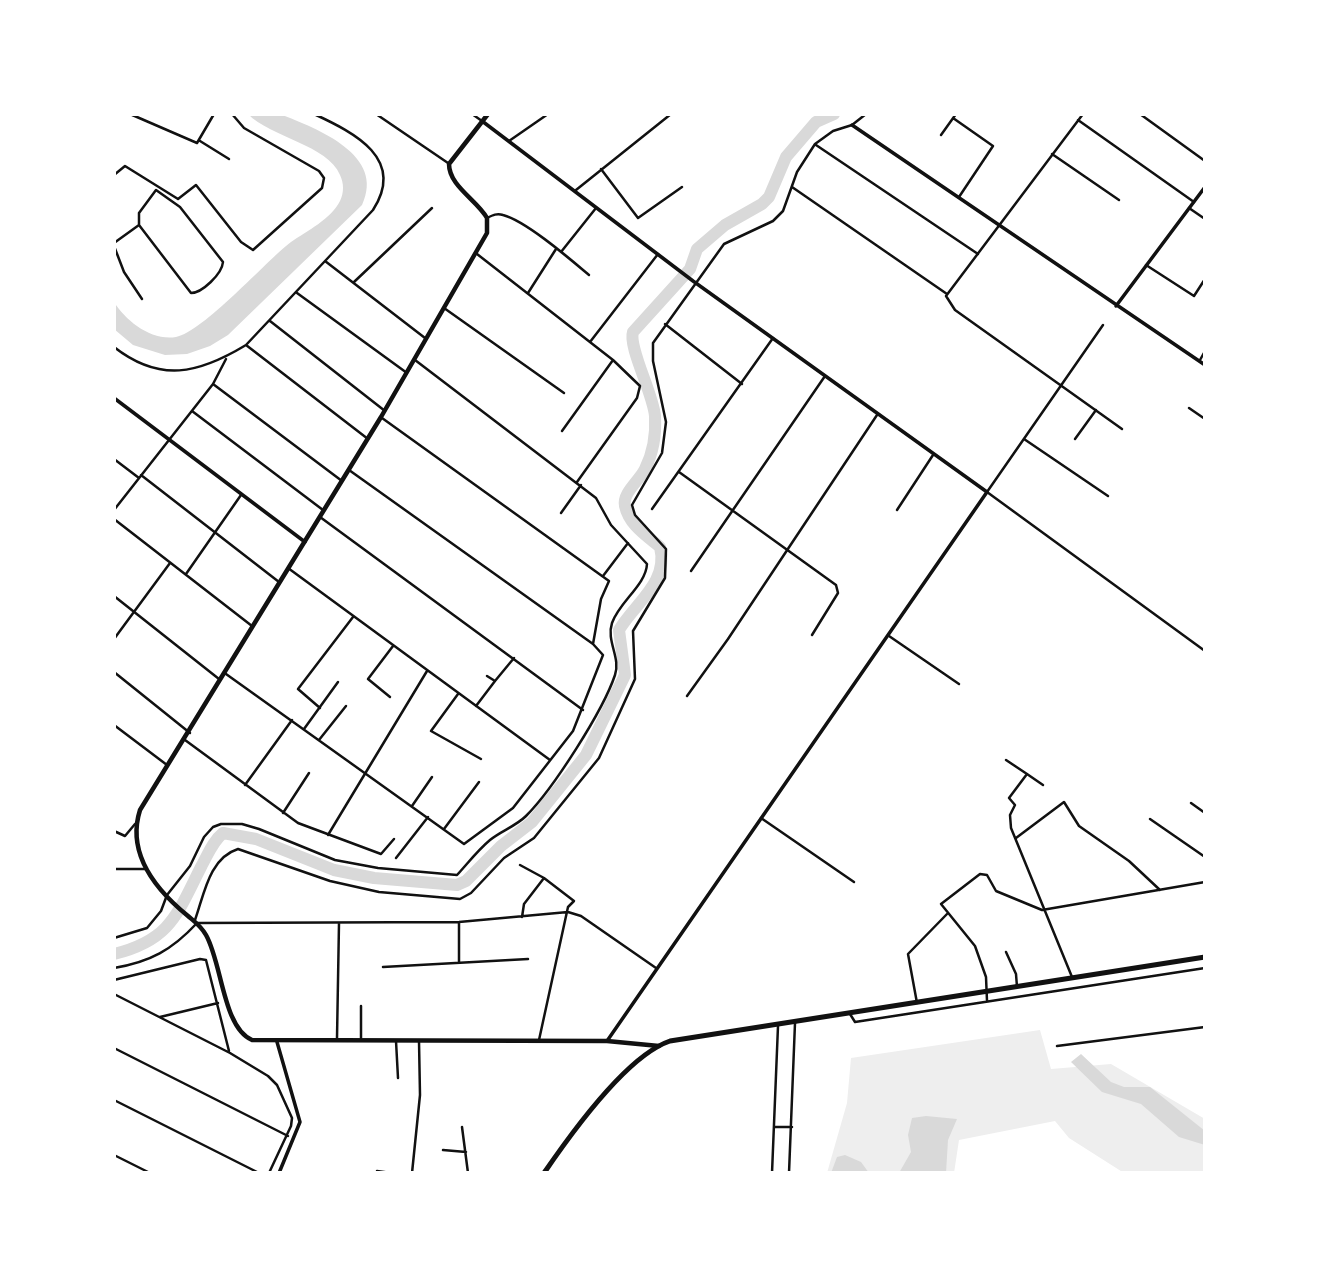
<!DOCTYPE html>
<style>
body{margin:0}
#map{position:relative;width:1319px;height:1287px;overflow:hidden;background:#fff;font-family:Cabin,sans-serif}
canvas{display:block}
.frame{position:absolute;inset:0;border:116px solid #fff;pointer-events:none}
</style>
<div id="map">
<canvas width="1319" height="1287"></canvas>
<div class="frame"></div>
</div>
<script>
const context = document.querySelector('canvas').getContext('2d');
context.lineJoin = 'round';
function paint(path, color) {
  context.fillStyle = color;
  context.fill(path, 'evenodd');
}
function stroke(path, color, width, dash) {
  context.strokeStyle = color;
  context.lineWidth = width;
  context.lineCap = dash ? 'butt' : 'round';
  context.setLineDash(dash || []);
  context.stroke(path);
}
paint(new Path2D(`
 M1040 1030 1051 1069 1111 1064 1205 1119V1173H1124L1069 1138 1055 1121 959 1140 954 1173H827L847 1103 851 1058Z`), '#eee');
paint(new Path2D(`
 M248 114C257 114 271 111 280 114 318 129 386 155 362 205L228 335 210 346 187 354 165 355 133 345 114 329V302C126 321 151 341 176 337 203 332 265 262 291 242 307 231 331 219 340 201 344 192 344 184 340 175 328 145 270 137 248 114Z
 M1081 1054 1111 1082 1124 1087H1150L1205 1131V1145L1179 1137 1141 1104 1102 1092 1071 1062Z
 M926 1116 957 1119 948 1140 946 1173H899L911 1152 908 1135 912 1118Z
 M845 1155 861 1162 869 1173H831L837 1157Z`), '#d9d9d9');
stroke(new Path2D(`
 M114 954C171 940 177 914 202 865 208 854 213 841 223 833L256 839 334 870 374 878 457 885 466 881 501 846 532 822 586 755 625 675 619 630C635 603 669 582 660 547 647 536 629 525 625 506 622 493 640 480 645 469 653 453 656 433 655 416 653 393 628 347 633 332L690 269 697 249 725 225 762 204 769 197 786 157 816 122 834 114`), '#d9d9d9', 12);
stroke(new Path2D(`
 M130 114 197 143 214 114
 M376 114 448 163
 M472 114 482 121
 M1083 114 946 296 955 310 1122 429
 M1140 114 1205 161
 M953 118 993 146 959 197
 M1078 120 1194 202
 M941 135 956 114
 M200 141 229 159
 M509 141 548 114
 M816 145 978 254
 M1052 154 1119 200
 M601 169 638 218 682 187
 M114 175 125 166 178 199 196 185 241 242 253 250 322 188 324 178 319 171 244 128 232 114
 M792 187 947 294
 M576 190 671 114
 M1189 208 1205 219
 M487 218C493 215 497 213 503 215 526 221 570 259 589 275
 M114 243 139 225V213L156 190 180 207 223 262C222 274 202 293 191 293L139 225
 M114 246 124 272 142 299
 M561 252 596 208
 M477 254 613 360 640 386 637 398 577 482
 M325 261 425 338
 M1146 265 1194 296 1205 279
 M354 282 432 208
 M297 293 407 373
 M528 293 556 249
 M444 308 564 393
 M270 321 385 411
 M665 324 742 384
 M1103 325 987 492 1205 651
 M590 342 658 254
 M246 345 368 439
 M114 347C160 383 198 374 246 345L373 210C406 159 355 133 314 114
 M1200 360 1205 351
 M213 384 342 481
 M1189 408 1205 419
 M192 411 323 510
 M382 418 609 581 601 599 593 644
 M562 431 613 360
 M1024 439 1108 496
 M1075 439 1096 410
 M114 459 139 478
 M679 472 836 585 838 593 812 635
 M141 475 279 582
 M652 509 773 338
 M114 510 213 384 226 359
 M897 510 933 455
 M561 513 581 485
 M320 517 583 710
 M114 519 252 626
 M288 568 550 760
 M691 571 825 376
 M186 574 241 495
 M603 576 628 543
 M114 596 219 679
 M889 636 959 684
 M114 639 170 563
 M114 672 190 733
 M226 674 464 844 513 808 573 731 603 655 593 644 349 470
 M487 676 495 681 514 658
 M458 694 431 731 481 759
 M687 696 728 639 877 415
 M390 697 368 679 393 646
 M476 706 495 681
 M320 708 298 689 353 617
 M114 725 167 765
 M304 729 338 682
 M185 740 298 823 381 854 394 839
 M319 740 346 706
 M1006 760 1027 774 1009 798 1015 805 1010 815 1011 828 1072 977
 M1027 774 1043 785
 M245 785 292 720
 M1191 803 1205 813
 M412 806 432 777
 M283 813 309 773
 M761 818 854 882
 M1150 819 1205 857
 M444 829 479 782
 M114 831 125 836 135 824
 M328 835 427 671
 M1016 838 1064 802 1079 826 1129 861 1160 890
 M396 858 428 817
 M520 865 544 878
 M114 869H145
 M522 917 524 904 544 878 574 901 568 907 539 1040
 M195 920C204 895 209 858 238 849L330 881 379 892 460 899 471 893 504 858 534 838 599 758 635 679 633 631 665 578 666 549 635 515 632 505 662 453 666 422 653 361V343L724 244 773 221 783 211 797 172 815 144 833 131 852 125 866 114
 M114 938 147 928 161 911 167 895 190 866 204 837 213 827 221 824H242L259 829 335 860 378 868 457 875C468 863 478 850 490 840 501 831 516 826 526 816 553 789 603 711 615 675 621 658 606 641 612 623 619 602 646 585 647 564L611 525 596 498 415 360
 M1006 952 1016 974 1017 987
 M459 962V922
 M383 967 528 959
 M114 968C150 962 172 950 197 923L459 922 568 912 581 916 656 968
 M114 980 200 959 206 960 229 1051
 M114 994 230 1053 268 1076 277 1085 292 1118 291 1126 269 1173
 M987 1001 986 977 975 946 941 904 980 874 987 875 996 891 1042 910 1205 882
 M917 1003 908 954 947 914
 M850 1014 855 1022 1205 968
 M160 1017 218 1003
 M337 1038 339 923
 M361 1038V1006
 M396 1041 398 1078
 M1057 1046 1205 1027
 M114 1048 288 1136
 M114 1100 259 1173
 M462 1127 468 1173
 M775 1127H792
 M443 1150 466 1152
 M114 1155 150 1173
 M377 1171 391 1173
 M412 1173 420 1095 419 1041
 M772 1173 778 1026
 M789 1173 795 1023`), '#111', 2.5);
stroke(new Path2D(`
 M482 121 693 281 987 492 607 1041
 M852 125 1205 365
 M1116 306 1205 187
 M114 398 305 542
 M277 1042 300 1122 279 1173`), '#111', 3.5);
stroke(new Path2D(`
 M488 114 449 164C449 186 477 200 487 218V233L381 417 140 810C126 854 156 890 188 916 195 922 201 926 206 935 222 963 223 1028 252 1040L607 1041 659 1046`), '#111', 4.5);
stroke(new Path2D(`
 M544 1173C570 1135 626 1056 670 1041L1205 957`), '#111', 5);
</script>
